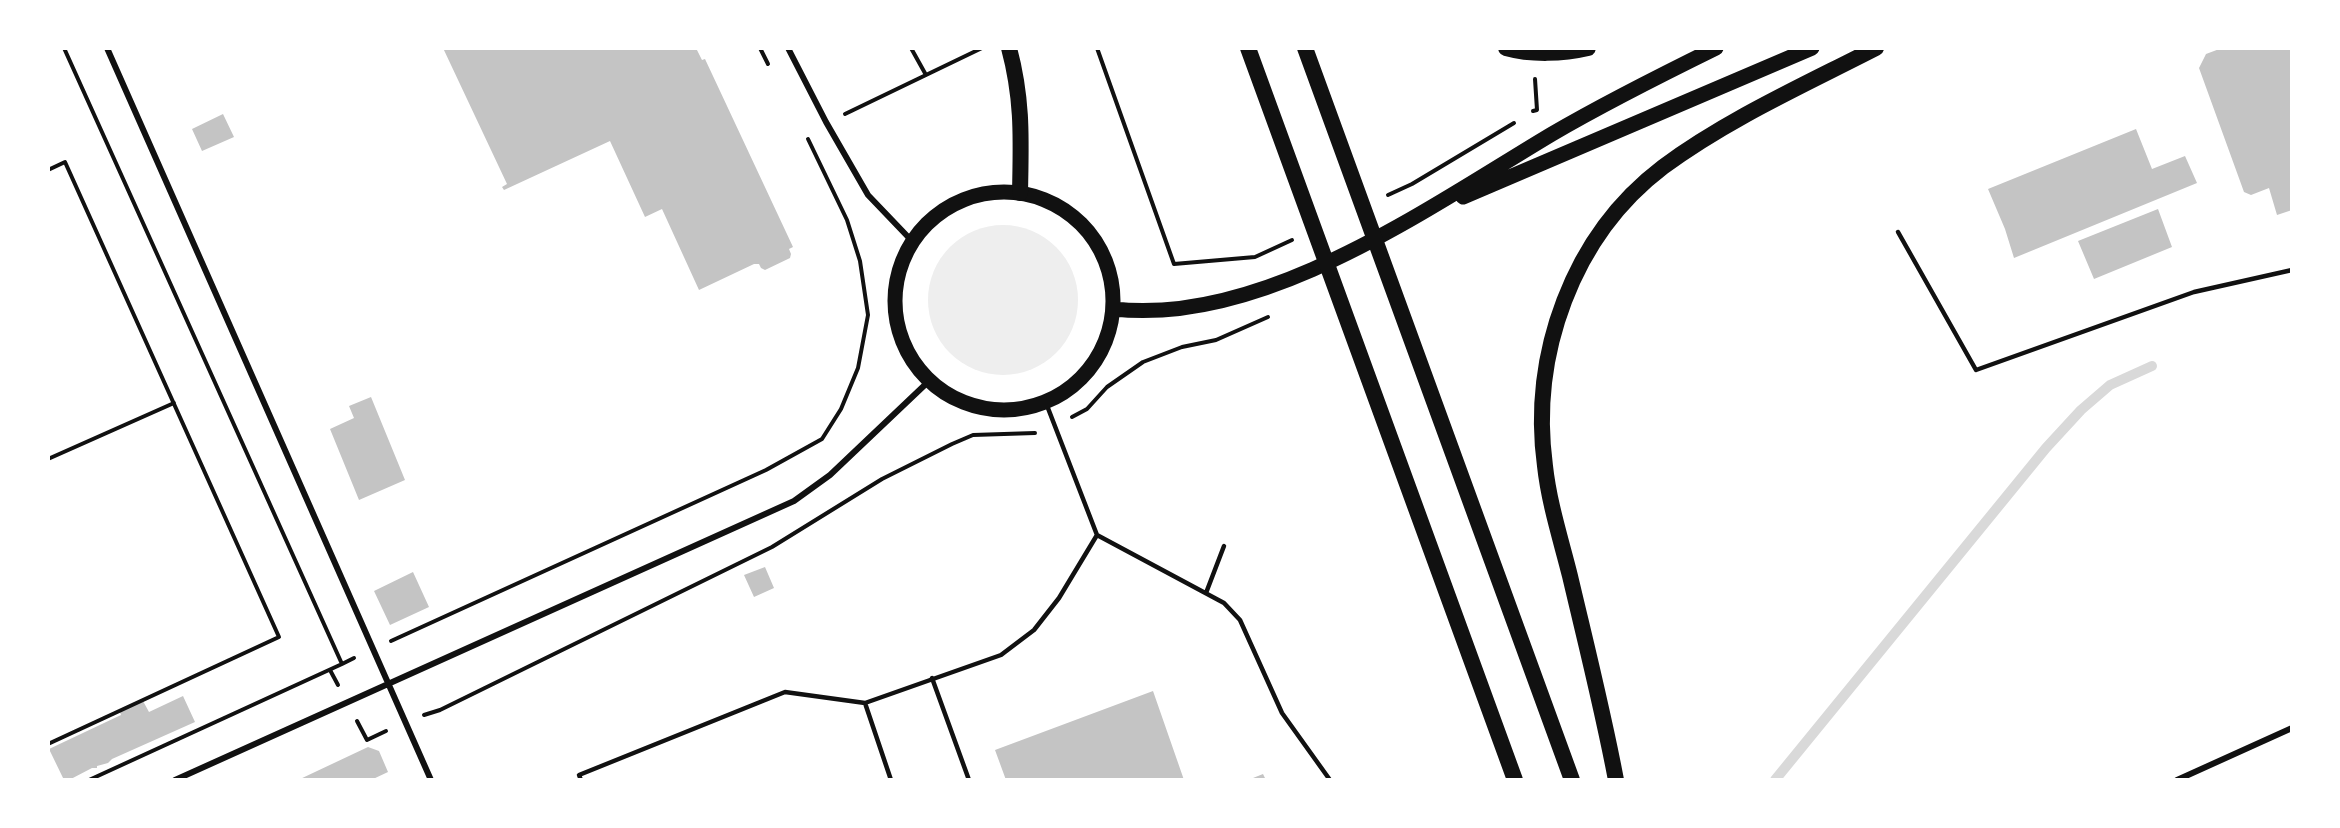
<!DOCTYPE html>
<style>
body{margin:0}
#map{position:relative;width:2340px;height:828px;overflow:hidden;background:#fff;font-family:"Golos Text",sans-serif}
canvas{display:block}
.frame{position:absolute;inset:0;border:50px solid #fff;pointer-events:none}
</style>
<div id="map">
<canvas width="2340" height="828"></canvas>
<div class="frame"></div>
</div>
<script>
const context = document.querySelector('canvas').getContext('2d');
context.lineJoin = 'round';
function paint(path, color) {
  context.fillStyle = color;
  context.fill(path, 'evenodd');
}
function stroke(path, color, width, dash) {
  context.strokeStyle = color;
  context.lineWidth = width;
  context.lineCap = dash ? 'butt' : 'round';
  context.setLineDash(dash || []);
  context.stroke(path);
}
paint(new Path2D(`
 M928 300a75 75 0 1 1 150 0a75 75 0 1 1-150 0Z`), '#eee');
stroke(new Path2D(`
 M1775 780 2046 448 2081 410 2110 385 2152 366`), '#d9d9d9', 10);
paint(new Path2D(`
 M443 48H696L702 60 705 59 793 247 789 249 791 254 790 258 765 270 761 268 759 264H754L699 290 662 209 645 217 610 141 504 190 502 187 507 184Z
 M2222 48H2292V210L2277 215 2269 188 2251 195 2244 192 2199 68 2206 54Z
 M223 114 234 137 202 151 192 129Z
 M2136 129 2152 169 2185 156 2197 183 2014 258 2005 229 1988 189Z
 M2158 209 2172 247 2094 279 2078 241Z
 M371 397 405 480 359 500 330 429 354 418 349 406Z
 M765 567 774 588 754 597 744 575Z
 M413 572 429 607 390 625 374 591Z
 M1153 691 1184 780H1006L995 750Z
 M183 696 195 722 112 759 108 763 97 766V768H92L69 780H64L49 749 121 715 120 712 143 701 149 712Z
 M368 747 379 751 388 772 371 780H298Z
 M1263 774 1266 780H1248Z`), '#c4c4c4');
stroke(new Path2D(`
 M64 48 342 664 89 780
 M760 48 768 64
 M911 48 926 75
 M1097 48 1174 264 1255 257 1292 240
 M1533 111 1537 110 1535 79
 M845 114 982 48
 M48 170 65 162 279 637 48 744
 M1388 195 1412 184 1514 123
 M1072 417 1087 409 1107 387 1143 362 1182 347 1216 340 1268 317
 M48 459 174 403
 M391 641 766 470 822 439 841 409 858 368 868 315 860 261 847 220 808 139
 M342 664 354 658
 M330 670 338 685
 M424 715 440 710 772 547 882 479 952 444 973 435 1035 433
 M357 721 367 740 386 731`), '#111', 4);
stroke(new Path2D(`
 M1898 232 1976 370 2194 292 2292 270
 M1046 403 1097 535 1224 603 1240 620 1282 713 1330 780
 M1206 593 1224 546
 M932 678 969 780
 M581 780 579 775 785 692 865 703
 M891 780 865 703 1001 655 1034 630 1059 598 1097 535`), '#111', 4.5);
stroke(new Path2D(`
 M107 48 431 780
 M788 48 826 122 868 195 912 241
 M175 780 794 501 830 475 929 381
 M2177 780 2292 728`), '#111', 6);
stroke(new Path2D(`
 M895 301a109 109 0 1 1 218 0a109 109 0 1 1-218 0Z
 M1463 197 1812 48
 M1114 309C1263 326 1428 208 1552 134 1605 103 1661 75 1716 48`), '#111', 15);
stroke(new Path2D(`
 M1009 48C1023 100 1021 140 1020 193
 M1248 48 1515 780
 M1305 48 1572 780
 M1506 48C1531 55 1563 54 1588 48
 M1616 780C1603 711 1586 644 1570 576 1561 540 1549 503 1545 466 1530 355 1572 236 1663 167 1728 119 1804 85 1876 48`), '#111', 16);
</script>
